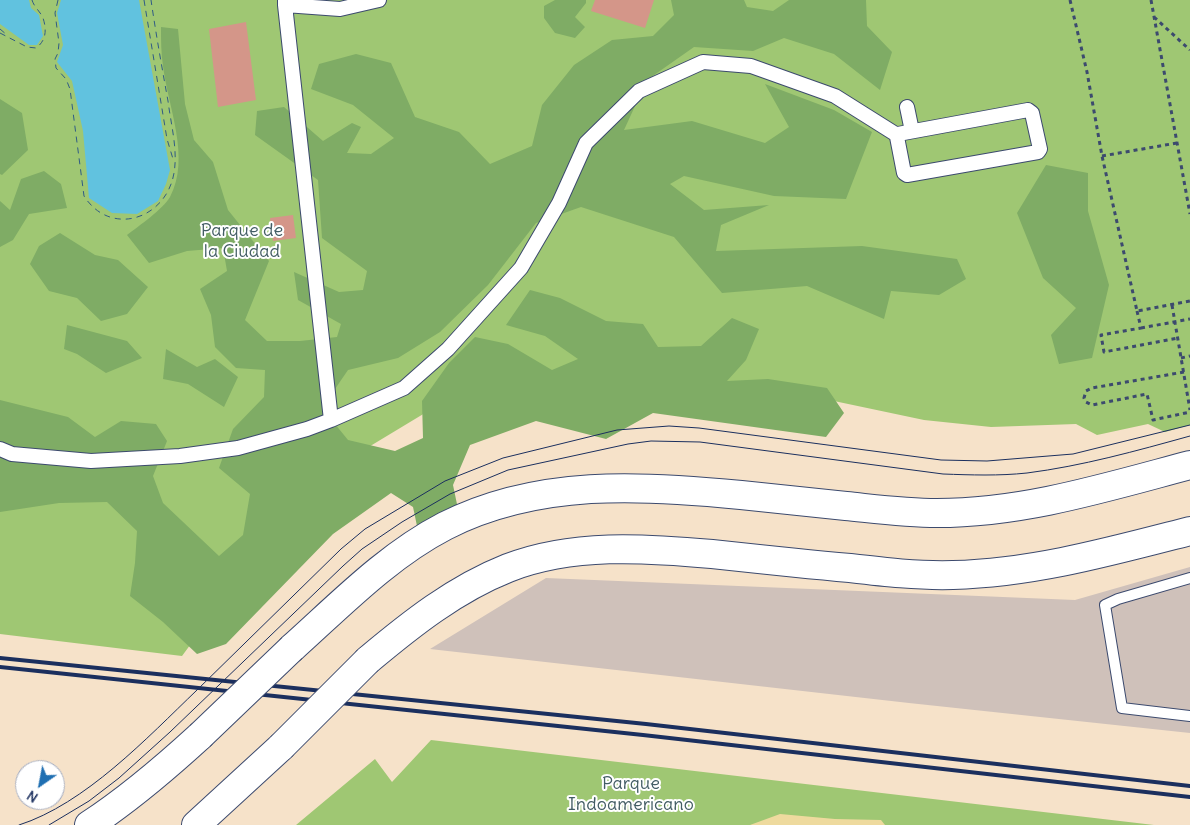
<!DOCTYPE html>
<style>
body{margin:0}
#map{position:relative;width:1190px;height:825px;overflow:hidden;background:#f6e2c9;font-family:Delius,sans-serif}
canvas{display:block}
.north{position:absolute;left:15px;top:760px;width:50px;height:50px;box-sizing:border-box;background:#fff;border:1px solid #a4acbf;border-radius:50%;rotate:213deg;font-size:14px;font-weight:700;line-height:20px;text-align:center;color:#1b2f5e}
.north::after{content:'';display:block;margin:auto;width:18px;height:22px;background:#1f6fb2;clip-path:polygon(50% 0,100% 100%,50% 72%,0 100%)}
</style>
<div id="map">
<canvas width="1190" height="825"></canvas>
<div class="north">N</div>
</div>
<script>
const context = document.querySelector('canvas').getContext('2d');
context.lineJoin = 'round';
function paint(path, color) {
  context.fillStyle = color;
  context.fill(path, 'evenodd');
}
function stroke(path, color, width, dash) {
  context.strokeStyle = color;
  context.lineWidth = width;
  context.lineCap = dash ? 'butt' : 'round';
  context.setLineDash(dash || []);
  context.stroke(path);
}
function drawText(font, color, halo, rows, align = 'center') {
  context.font = font + ' Delius,sans-serif';
  context.lineWidth = 4;
  context.setLineDash([]);
  context.textBaseline = 'middle';
  context.strokeStyle = halo;
  context.fillStyle = color;
  for (const [text, x, y, turn = 0] of rows) {
    context.save();
    context.translate(x, y);
    context.rotate((+turn || 0) * Math.PI / 180);
    context.textAlign = isNaN(turn) ? turn : align;
    if (halo) context.strokeText(text, 0, 0);
    context.fillText(text, 0, 0);
    context.restore();
  }
}
paint(new Path2D(`
 M1190 567V733L909 703 430 649 546 578 1075 600Z`), '#cfc1ba');
paint(new Path2D(`
 M0 0H1190V425L1165 432 1148 424 1097 435 1076 424 991 427 924 420 834 401 473 384 367 448 230 591 182 656 0 634Z
 M431 740 1154 825H296L375 759 392 782Z`), '#9fc773');
paint(new Path2D(`
 M555 0H586V3L575 17 585 27 575 38 555 33 544 18V6Z
 M671 0H744L747 7 773 11 789 0H866L867 26 892 52 880 90 834 54 784 38 753 51 694 47 647 80 624 130 692 121 765 143 789 127 765 84 834 110 872 132 846 199 774 196 684 176 670 184 704 210 769 205 721 225 716 251 862 246 957 259 966 279 939 295 891 291 884 319 807 286 722 293 674 237 581 207 536 223 488 285 440 332 398 358 348 370 322 408 348 440 395 451 423 438 422 401 449 363 475 337 508 344 552 370 578 359 545 336 506 325 530 290 560 298 606 321 643 324 658 347 701 346 732 318 759 329 746 360 727 381 768 379 827 388 844 413 826 437 653 413 606 439 536 421 470 445 453 485 458 509 433 528 417 526 413 507 391 493 333 534 226 644 197 654 163 622 130 596 135 563 137 531 107 502 59 503 0 512V400L68 417 95 437 121 421 156 424 167 441 153 476 163 503 219 556 243 535 250 494 219 468 233 429 264 397 265 370 236 368 215 347 211 315 200 289 227 271 223 248 187 251 149 263 127 235C139 226 163 209 170 197 191 158 168 107 163 66 161 53 161 40 161 27L178 29 185 104 194 140 213 162 228 210 269 261 245 320 267 341H300L337 337 341 324 298 300 294 272 339 292 363 290 367 271 322 238 318 180 255 135 257 111 284 107 323 141 352 123 361 127 347 153 371 154 394 138 353 105 311 89 319 64 356 54 391 63 415 117 459 132 490 164 532 146 542 105 574 65 612 40 653 36 674 15Z
 M0 99 22 113 28 150 2 175 0 174Z
 M1046 165 1088 173V211L1109 285 1092 358 1059 364 1051 335 1076 308 1043 278 1017 213Z
 M44 171 61 184 67 208 29 214 13 240 0 247V201L10 210 21 179Z
 M60 233 95 255 118 260 148 287 127 314 101 321 77 298 49 291 30 264 39 246Z
 M67 325 127 341 142 358 106 373 77 354 64 349Z
 M166 349 197 367 215 359 238 377 224 407 188 384 163 379Z`), '#7fac65');
paint(new Path2D(`
 M780 814 835 819 881 820 885 825H750Z`), '#eeda9e');
paint(new Path2D(`
 M0 0H29L31 8 39 15 43 36 37 45H29L0 24Z
 M61 0H139L170 170 166 184 158 201 137 214 112 213 89 198 83 131 72 81 57 62 63 45 57 13Z`), '#61c2df');
stroke(new Path2D(`
 M58 0 55 13 59 43 58 53 55 59 56 68 66 79 70 89 84 196C110 237 166 220 174 173 178 150 171 125 168 101 162 68 156 34 151 0
 M144 0 167 139 173 159
 M0 29 7 35
 M0 33 27 47 36 48C46 41 47 30 43 18 40 11 34 7 32 0`), '#305b85', 1, [6, 5]);
paint(new Path2D(`
 M595 0H654L645 28 591 11Z
 M246 22 256 100 218 107 209 29Z
 M293 215 296 238 273 241 270 218Z`), '#d49689');
const service = new Path2D(`
 M1190 578 1118 599 1105 605 1122 708 1190 716`);
const pedestrian = new Path2D(`
 M285 0V5L340 9 379 0
 M285 5 331 420
 M907 107 912 131
 M1028 110 1032 113 1040 149 1038 152 907 175 904 173 897 137 898 134Z
 M0 449 12 454 91 461 180 456 238 448 307 429 331 420 404 388 448 349 521 268 559 203 586 143 639 91 703 62 751 66 835 96 897 135`);
const secondary = new Path2D(`
 M292 648C340 605 387 556 445 526 537 479 642 485 741 495 776 499 811 502 846 506 876 509 906 513 937 513 1024 513 1107 487 1190 465
 M368 660C411 624 455 589 508 568 572 543 645 548 712 554 758 559 804 564 850 568 884 572 918 576 953 575 1034 573 1112 551 1190 531
 M89 825C129 799 165 768 200 736
 M196 825 281 747`);
stroke(service, '#3c4a6e', 12);
stroke(pedestrian, '#3c4a6e', 16);
stroke(secondary, '#3c4a6e', 30);
stroke(new Path2D(`
 M1070 0 1087 72 1102 156 1137 311 1190 301
 M1151 0 1190 214
 M1154 17 1190 50
 M1102 156 1177 143
 M1172 305 1190 410
 M1137 311 1141 328 1101 335 1104 352 1178 338
 M1141 328 1190 319
 M1181 358 1190 356
 M1184 372 1092 388 1086 391 1084 398 1086 402 1092 405 1147 394 1153 420 1190 412`), '#3c4a6e', 3, [4, 4]);
stroke(service, '#fff', 10);
stroke(pedestrian, '#fff', 14);
stroke(secondary, '#fff', 28);
stroke(new Path2D(`
 M19 825C85 804 147 738 197 690 245 643 293 596 341 549L365 529 445 481 503 458 617 430 669 426 699 428 941 460 987 461 1073 454 1190 425
 M49 825 89 801 119 778 170 732 343 566 362 549 402 522 450 494 508 470 628 444 651 441 700 442 943 474C971 475 999 476 1027 473 1082 466 1136 451 1190 436`), '#1b2f5e', 1);
stroke(new Path2D(`
 M0 658 646 724 1190 786
 M0 667 643 735 1190 797`), '#1b2f5e', 4);
const secondaryBridge = new Path2D(`
 M200 736 292 648
 M281 747 368 660`);
stroke(secondaryBridge, '#3c4a6e', 30, []);
stroke(secondaryBridge, '#fff', 28);
drawText('18px', '#435d64', '#fff', [
 ["Parque de",242,231],
 ["la Ciudad",242,252],
 ["Parque",631,784],
 ["Indoamericano",631,805]
]);
</script>
